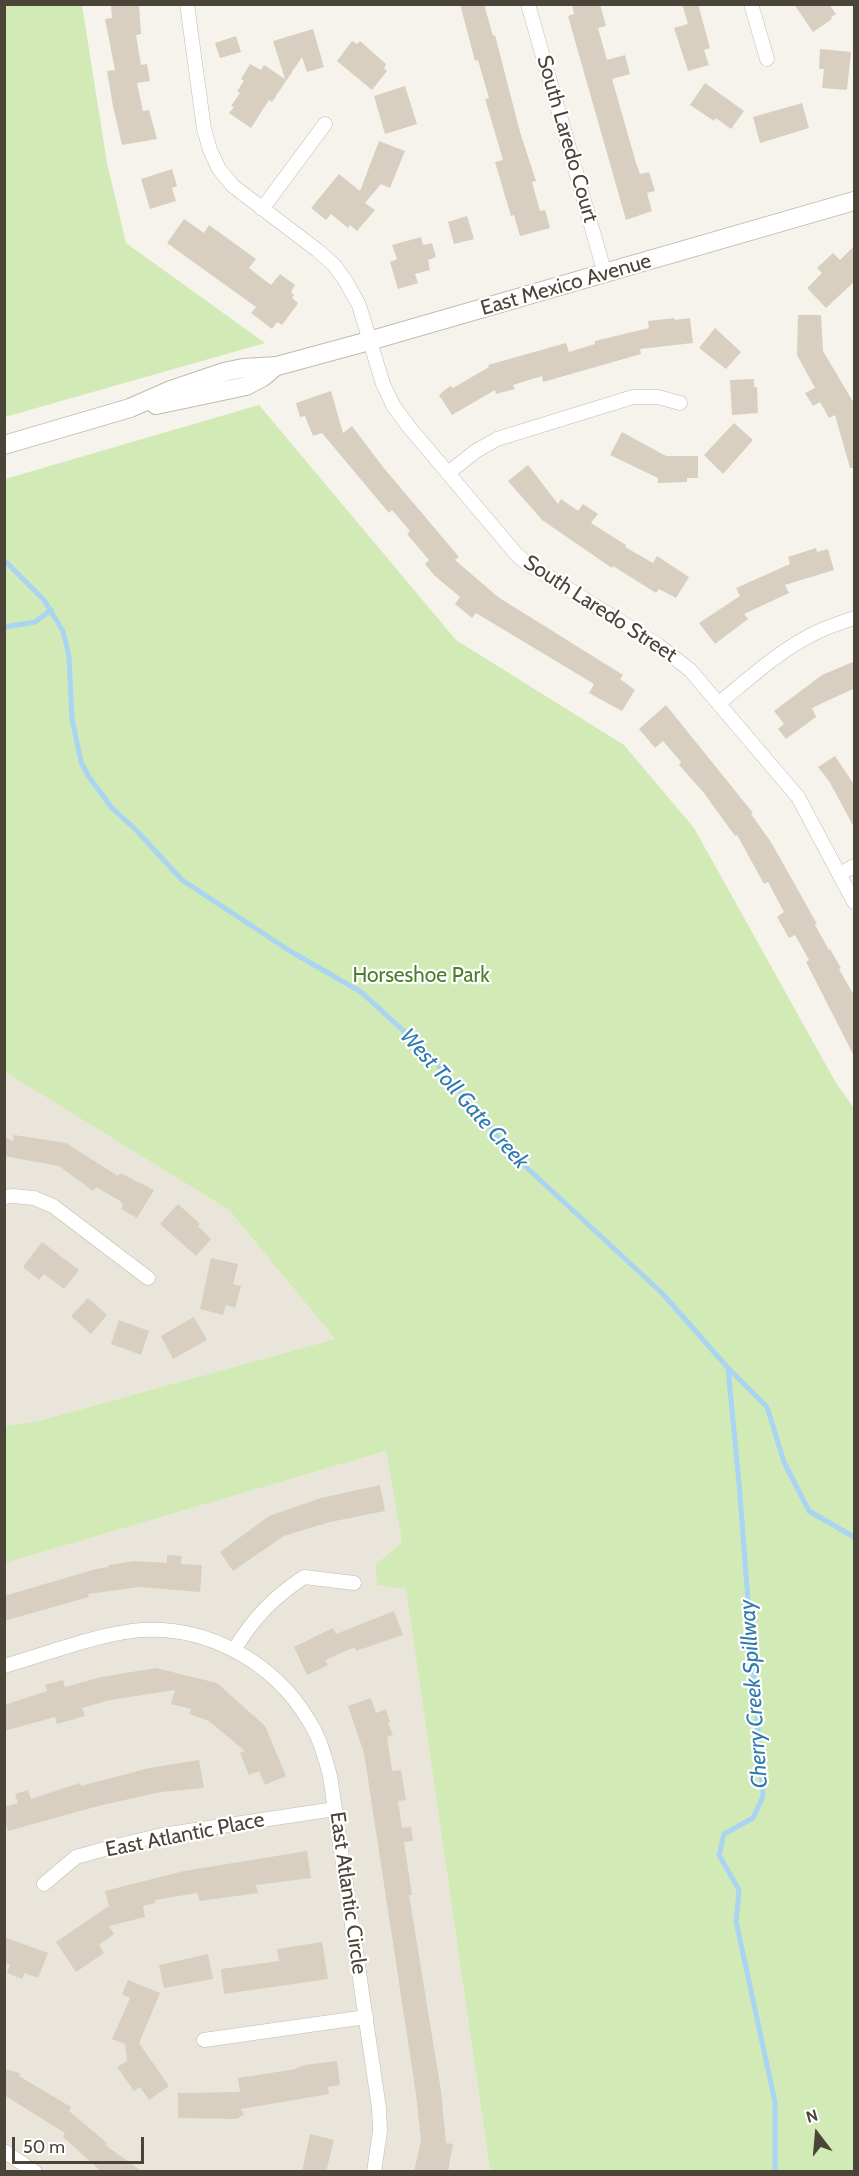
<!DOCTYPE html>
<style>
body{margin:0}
#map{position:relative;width:859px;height:2176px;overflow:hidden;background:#f6f3ec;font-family:Cabin,sans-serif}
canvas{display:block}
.frame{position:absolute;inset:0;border:6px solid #4b4439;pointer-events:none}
.north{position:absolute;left:787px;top:2104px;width:60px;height:60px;-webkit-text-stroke:4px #fff;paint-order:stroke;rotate:344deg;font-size:16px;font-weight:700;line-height:24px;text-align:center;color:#4b4439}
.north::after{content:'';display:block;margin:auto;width:21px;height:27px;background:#4b4439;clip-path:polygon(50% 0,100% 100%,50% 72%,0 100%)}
.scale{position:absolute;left:12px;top:2137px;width:132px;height:27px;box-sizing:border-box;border:3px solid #4b4439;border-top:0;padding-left:8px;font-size:18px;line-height:21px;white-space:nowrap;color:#4b4439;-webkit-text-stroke:4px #fff;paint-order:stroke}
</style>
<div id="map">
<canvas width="859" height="2176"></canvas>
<div class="frame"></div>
<div class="north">N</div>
<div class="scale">50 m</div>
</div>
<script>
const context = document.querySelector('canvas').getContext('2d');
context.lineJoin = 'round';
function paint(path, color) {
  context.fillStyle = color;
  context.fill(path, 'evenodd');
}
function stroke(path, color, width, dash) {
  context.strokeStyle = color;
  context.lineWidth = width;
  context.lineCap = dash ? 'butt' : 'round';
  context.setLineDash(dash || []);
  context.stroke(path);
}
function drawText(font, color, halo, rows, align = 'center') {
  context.font = font + ' Cabin,sans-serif';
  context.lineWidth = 4.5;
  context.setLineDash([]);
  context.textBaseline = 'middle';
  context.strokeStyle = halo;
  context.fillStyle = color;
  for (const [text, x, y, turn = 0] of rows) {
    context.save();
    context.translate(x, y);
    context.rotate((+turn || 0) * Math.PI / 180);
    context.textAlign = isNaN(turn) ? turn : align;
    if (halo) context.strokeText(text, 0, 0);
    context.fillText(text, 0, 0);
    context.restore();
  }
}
paint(new Path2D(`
 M5 1072 229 1210 335 1339 38 1421 5 1426Z
 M386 1451 402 1542 375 1565 378 1585 406 1588 490 2171 5 2172V1563Z`), '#eae5da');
paint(new Path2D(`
 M5 4 82 5 107 163 126 243 265 343 5 417Z
 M259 405 456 640 624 745 694 828 836 1083 854 1108V2171H490L406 1589 377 1585 375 1565 402 1542 386 1451 5 1563V1426L38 1421 335 1339 229 1210 5 1072V479Z`), '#d2eab5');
stroke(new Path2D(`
 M4 560 44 600 63 631 69 656 72 719 81 762 89 777 112 808 137 831 182 880 290 951 361 992 429 1054 511 1153 662 1293 728 1368 767 1407 784 1462 809 1511 854 1537
 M4 627 35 622 51 610
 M728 1368 739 1483 763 1796 753 1818 724 1834 719 1855 739 1890 736 1921 775 2102V2172`), '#a9d4f2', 5);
paint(new Path2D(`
 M120 4H139L141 34 136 35 141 65 147 64 150 81 137 83 143 111 149 110 157 139 122 145 113 106 107 71 115 70 105 19 112 18 111 6Z
 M460 4H484L493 36 495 35 520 132 536 181 532 182 540 211 545 210 550 228 520 236 514 215 511 216 495 162 503 160 485 99 489 98 478 60 475 61Z
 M572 4H600L606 26 598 28 607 60 625 55 630 74 612 79 636 163 640 174 649 172 655 191 647 193 652 211 626 220 568 16 574 14Z
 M682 4H698L710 48 704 50 709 65 688 71 674 28 688 24Z
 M794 4H829L836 14 831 17 832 19 813 32Z
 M313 29 324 67 307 72 302 57 272 102 269 100 251 128 229 113 234 107 231 106 240 93 237 91 244 81 241 79 250 64 261 70 264 65 285 79 273 41Z
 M236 36 241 52 220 58 215 43Z
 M352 41 357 44 360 41 386 64 384 68 387 71 372 90 337 61Z
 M820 49 851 52 847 90 822 88 824 69H819Z
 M705 83 744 111 731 129 716 118 714 121 690 105Z
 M405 86 417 124 385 134 374 96Z
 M802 103 809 128 760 143 753 117Z
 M379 141 405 151 390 188 381 184 365 203 375 210 357 231 350 225 348 228 331 214 326 220 311 208 339 174 360 191Z
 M172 169 177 186 172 188 176 201 150 209 141 179Z
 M467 216 474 239 454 244 448 222Z
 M184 219 204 233 209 225 256 259 249 268 271 285 280 274 295 285 291 292 294 295 292 298 298 303 297 305 282 325 277 322 272 329 251 313 256 307 167 243Z
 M421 237 423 245 432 243 436 257 428 260 430 270 415 274 418 283 398 289 390 262 397 259 392 245Z
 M855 245V281L826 308 807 288 822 273 817 268 833 253 840 260Z
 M798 315H821L823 351 855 405V468H850L835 415 829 418 820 402 813 406 805 393 815 388 797 355Z
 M674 318 675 320 690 318 693 343 640 349 641 354 543 382 542 376 513 385 515 389 496 394 495 390 452 415 439 395 450 386 453 388 489 367 488 365 566 343 569 352 595 344V341L649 328 648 321Z
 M715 328 741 352 726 369 699 348Z
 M754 379V387H757L758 413 732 415 730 380Z
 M331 391 343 433 352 426 383 467 459 557 455 560 498 597 623 675 620 679 635 690 622 711 589 693 594 684 476 613 472 618 455 604 460 597 435 576 425 564 429 560 407 534 410 531 392 510 389 513 322 433 313 436 305 416 300 417 296 403Z
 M734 423 753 440 723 474 704 455Z
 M622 432 666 456H698V478H687V482L658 483V478L610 455Z
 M528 465 558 504 561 499 578 511 583 504 598 514 591 523 626 545 625 547 653 563 657 556 689 577 676 598 659 589 656 593 613 566 612 568 542 520 508 481Z
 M816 548 817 552 828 549 834 570 785 585 789 593 744 614 748 619 715 644 699 623 740 596 736 588 790 564 788 557Z
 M855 661V688L812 708 816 717 786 739 778 729 784 724 774 711 822 675Z
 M666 705 753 813 751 814 771 842 817 924 815 925 829 950 830 949 841 968 839 969 855 997V1058L806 962 809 960 795 935 789 938 777 917 784 912 768 882 764 884 737 835 735 836 704 793 679 765 681 762 663 741 655 748 639 729Z
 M835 756 855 786V829L829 781 818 767Z
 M14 1135 66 1143 118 1176 120 1173 154 1190 137 1218 121 1209 123 1205 120 1201 96 1187 93 1191 59 1166 4 1156V1137L13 1141Z
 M178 1204 200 1224 198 1226 211 1239 196 1256 160 1224Z
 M42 1242 79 1270 64 1289 44 1274 39 1280 23 1267Z
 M211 1258 238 1264 233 1284 241 1286 235 1308 226 1305 223 1315 200 1309Z
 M88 1298 107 1315 91 1334 71 1316Z
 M194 1317 207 1340 173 1359 161 1336Z
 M119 1320 149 1331 141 1355 111 1344Z
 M380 1485 385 1511 330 1522 284 1536 233 1571 220 1552 269 1516 321 1498Z
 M167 1555 182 1556 181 1564 202 1565 200 1592 140 1587 88 1594 89 1597 4 1621V1596L96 1569 109 1567V1565L135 1561 167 1563Z
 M394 1611 403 1635 356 1651 355 1647 325 1660 328 1665 307 1675 294 1647 333 1628 336 1634Z
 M156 1668 217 1683 265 1726 286 1776 265 1785 259 1771 249 1775 240 1753 245 1751 209 1721 189 1714 191 1709 171 1704 175 1690 110 1700 82 1708 85 1716 57 1724 55 1717 4 1731V1705L47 1691 45 1685 63 1680 65 1687 101 1677Z
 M371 1698 376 1713 386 1709 390 1722 388 1723 393 1735 387 1737 392 1771 401 1770 406 1800 398 1801 402 1828 411 1827 413 1841 404 1842 412 1895H409L441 2091 446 2143 453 2144 448 2172H414L421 2140 416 2094 364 1753 348 1706Z
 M199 1760 204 1788 161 1792 102 1805 8 1831 4 1819V1807L18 1803 15 1794 28 1790 31 1799 80 1783 81 1786 149 1768Z
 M307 1851 311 1878 256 1885 258 1893 200 1901 197 1893 155 1900V1903L143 1906 145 1917 109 1926 114 1934 99 1945 104 1953 76 1972 56 1942 109 1906 105 1891 184 1871Z
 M4 1937 48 1953 38 1978 25 1973 22 1979 7 1973 10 1965 4 1962Z
 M322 1942 328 1979 224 1994 221 1969 279 1961 277 1949Z
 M208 1954 213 1979 164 1988 159 1965Z
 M128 1980 160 1993 139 2043 169 2086 149 2100 140 2087 134 2091 117 2067 127 2061 125 2044 112 2039 130 1998 122 1994Z
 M337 2061 340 2085 328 2087 329 2094 241 2109 244 2115 236 2119 178 2118V2093L240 2092 238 2078 296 2069V2068L304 2065Z
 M4 2069 20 2073 19 2076 71 2107 69 2111 107 2143 105 2145 143 2172H102L63 2137 65 2133 4 2095Z
 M310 2134 334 2140 326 2172H302Z`), '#d8cfc1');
const minor = new Path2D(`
 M187 4 204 129 210 150 219 169 233 186 317 250 334 265 345 280 359 305 383 384 394 407 409 427 517 555 528 564 658 645 690 670 798 797 854 902
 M528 4 605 274
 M751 4 767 59
 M262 209 325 124
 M448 473 476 451 497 439 633 397H658L680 403
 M719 703C751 677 781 649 819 631 830 626 843 622 854 618
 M840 874 854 866
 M4 1197 13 1196 34 1198 53 1206 148 1278
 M234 1650C254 1617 273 1598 304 1577L354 1583
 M4 1666C46 1654 89 1637 132 1631 203 1623 273 1660 309 1721 320 1738 325 1757 330 1776L379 2108 380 2131 374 2172
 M44 1884 76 1857 112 1847 162 1835 335 1809
 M204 2040 366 2017
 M4 2151 35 2172`);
const tertiary = new Path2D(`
 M156 405 246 386 263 377 276 366
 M4 445 130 408 171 390 224 372 243 368 277 366 369 341 854 201`);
stroke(minor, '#c2bbae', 15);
stroke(tertiary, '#c2bbae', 20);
stroke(minor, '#fff', 14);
stroke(tertiary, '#fff', 18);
drawText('21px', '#4b4439', '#fff', [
 ["South Laredo Court",567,139,74],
 ["East Mexico Avenue",566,285,-16],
 ["South Laredo Street",600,609,33],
 ["East Atlantic Place",185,1835,-11],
 ["East Atlantic Circle",348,1893,82]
]);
drawText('21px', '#4a7f2a', '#fff', [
 ["Horseshoe Park",421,976]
]);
drawText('italic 22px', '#2e7ab2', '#fff', [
 ["West Toll Gate Creek",464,1099,48],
 ["Cherry Creek Spillway",754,1694,-94]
]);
</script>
